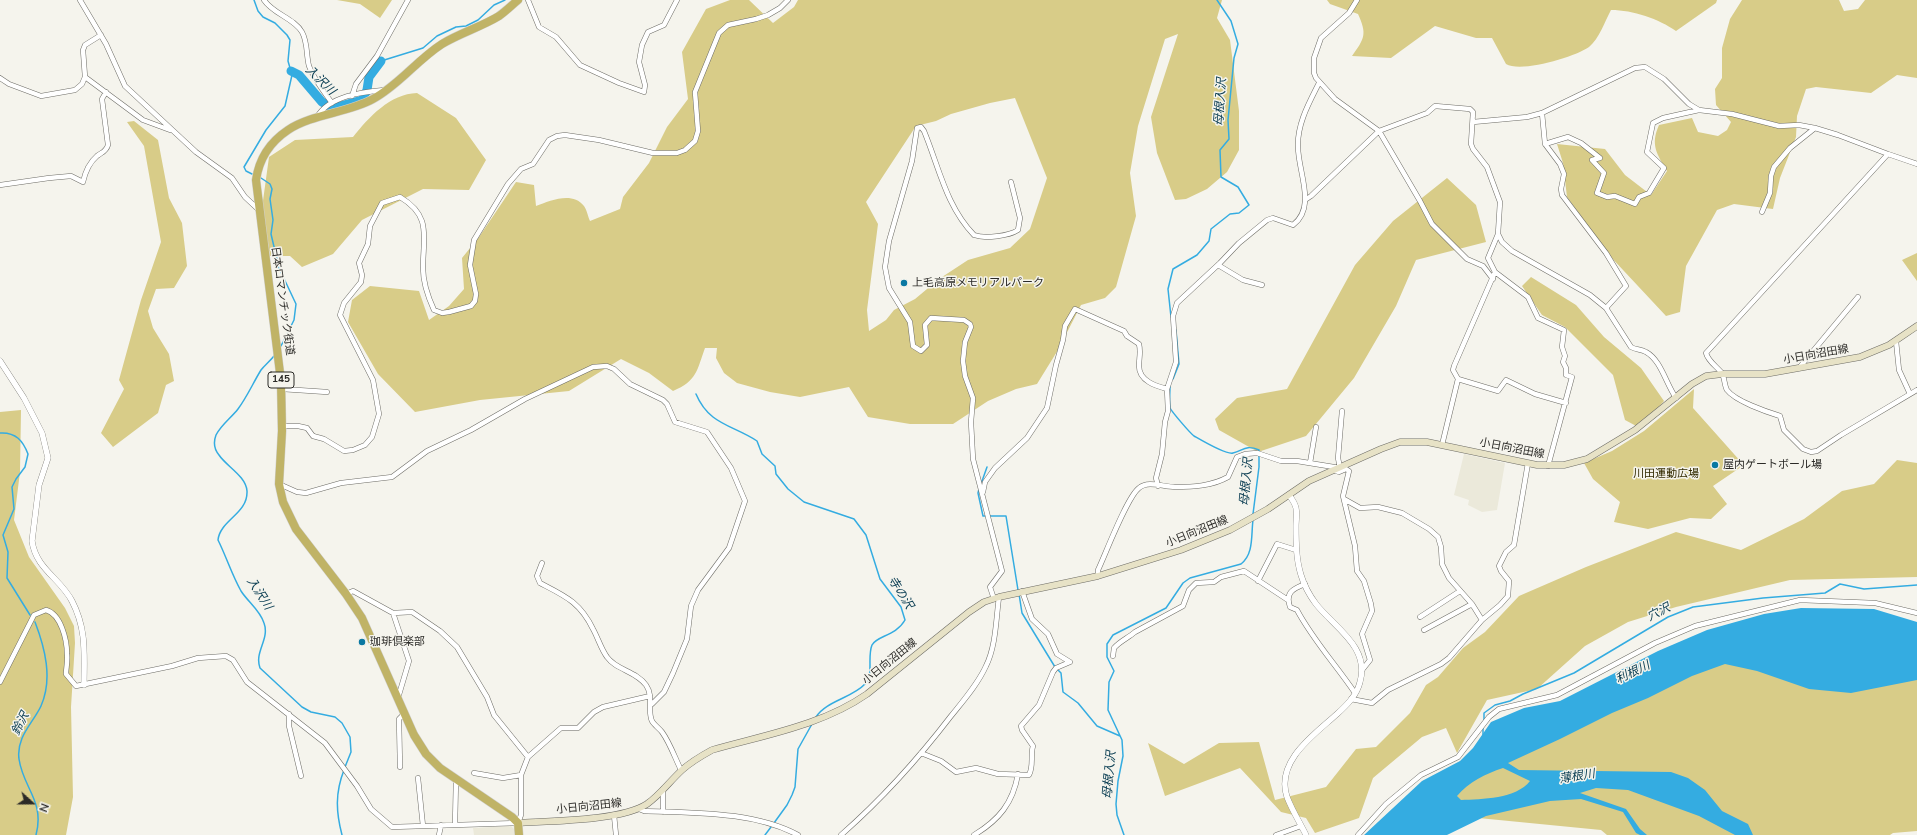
<!DOCTYPE html>
<meta charset="utf-8">
<style>
body{margin:0}
#map{position:relative;width:1917px;height:835px;overflow:hidden;background:#f5f4ed;font-family:"Nunito Sans",sans-serif}
canvas{display:block}
.north{position:absolute;left:12px;top:783px;width:40px;height:40px;-webkit-text-stroke:3px #f5f4ed;paint-order:stroke;rotate:111deg;font-size:11px;font-weight:700;line-height:16px;text-align:center;color:#2b2a27}
.north::after{content:'';display:block;margin:auto;width:14px;height:18px;background:#2b2a27;clip-path:polygon(50% 0,100% 100%,50% 72%,0 100%)}
</style>
<div id="map">
<canvas width="1917" height="835"></canvas>
<div class="north">N</div>
</div>
<script>
const context = document.querySelector('canvas').getContext('2d');
context.lineJoin = 'round';
function paint(path, color) {
  context.fillStyle = color;
  context.fill(path, 'evenodd');
}
function stroke(path, color, width, dash) {
  context.strokeStyle = color;
  context.lineWidth = width;
  context.lineCap = dash ? 'butt' : 'round';
  context.setLineDash(dash || []);
  context.stroke(path);
}
function drawText(font, color, halo, rows, align = 'center') {
  context.font = font + ' "Nunito Sans","Noto Sans JP",sans-serif';
  context.lineWidth = 3;
  context.setLineDash([]);
  context.textBaseline = 'middle';
  context.strokeStyle = halo;
  context.fillStyle = color;
  for (const [text, x, y, turn = 0] of rows) {
    context.save();
    context.translate(x, y);
    context.rotate((+turn || 0) * Math.PI / 180);
    context.textAlign = isNaN(turn) ? turn : align;
    if (halo) context.strokeText(text, 0, 0);
    context.fillText(text, 0, 0);
    context.restore();
  }
}
paint(new Path2D(`
 M1464 454 1505 463 1497 510 1482 512 1468 505 1469 500 1454 495Z
 M511 826 515 830V835H474L473 828Z`), '#ebe9da');
paint(new Path2D(`
 M337 0H392L380 18 360 4Z
 M730 0H749L773 23 794 7 798 0H1222L1217 18 1230 40 1239 111V150L1227 172 1207 189 1186 199 1175 200 1157 153 1151 117 1178 34 1165 39 1138 126 1130 173 1136 216 1116 287 1105 298 1081 305 1058 350 1037 384 1016 389 988 401 953 424H910L868 417 849 387 800 397 770 392 737 383 724 373 716 358 717 348H705C697 370 697 381 673 391L649 373 621 359 569 391 480 400 415 412 378 374 348 322 352 300 370 286 419 291 429 320 449 306 464 289 462 258 479 237 516 182 534 185 536 206C550 201 572 191 584 206 587 210 588 217 590 221L620 209 623 197 649 163 667 127 688 99 682 52 706 9ZM1015 98 1047 178 1030 229 1010 248 968 260 939 279 915 299 894 310 886 320 869 331 867 310 878 224 866 202 916 126 936 121 951 114 990 103Z
 M1327 0H1717L1716 3 1676 31C1659 19 1633 10 1611 10 1605 21 1599 39 1589 47 1575 57 1521 73 1506 64L1492 38H1476L1435 26 1391 58 1352 56C1365 38 1367 34 1358 14L1330 4Z
 M1742 0H1839L1844 11 1858 9 1865 0H1917V78L1897 75 1871 93 1816 87 1806 89 1797 116 1796 137 1780 178 1773 209 1734 204 1717 210 1686 266 1680 312 1666 316 1609 255 1567 197 1563 163 1557 144 1605 149 1625 175 1651 195 1667 171C1657 154 1650 145 1659 125L1692 118 1698 132 1718 136 1727 130 1731 122 1716 105 1715 89 1722 78V48L1730 19Z
 M417 93 456 118 486 160 469 190 423 189 362 220 333 254 302 267 290 256H270L262 208 269 157 295 140 353 137C369 117 390 94 417 93Z
 M134 121 158 140 169 198 182 223 187 266 174 288 156 289 148 311 153 328 169 354 174 381 166 385 158 413 113 447 101 433 124 389 119 380 141 300 161 242 144 146 127 122Z
 M1447 178 1476 205 1486 242 1416 260 1396 306 1354 378 1306 436 1258 452 1219 430 1215 419 1237 398 1287 389 1355 265 1393 221Z
 M1917 253V281L1902 260Z
 M1531 277 1576 305 1604 337 1641 368 1664 401 1640 428 1625 420 1613 375 1565 327 1542 315 1522 286Z
 M1694 389 1693 408 1742 463 1741 467 1713 486 1727 504 1711 519 1690 518 1648 529 1614 522 1620 502 1593 479 1584 463 1612 451 1644 431Z
 M21 410 20 472 14 520 29 557 65 608 74 626 75 643 71 707 73 797 66 835H0V412Z
 M1897 460 1917 463V577L1790 580 1676 607 1628 622 1585 646 1537 689 1487 700 1457 753 1446 728 1422 737 1373 778 1359 818 1315 833 1306 818 1281 812 1240 768 1165 796 1148 743 1184 764 1219 743 1259 742 1275 800 1326 787 1356 749 1376 747 1410 713 1426 685 1438 677 1463 648 1485 632 1519 596 1586 567 1676 532 1741 550 1804 519 1842 491 1874 484Z
 M1764 636 1917 645V831L1893 833 1890 835H1607L1601 830 1407 811Z`), '#d8cc88');
paint(new Path2D(`
 M1801 608 1874 609 1917 622V680L1851 693 1809 689 1757 671 1725 664 1692 676 1648 698 1612 713 1560 739 1508 763 1519 770 1671 772 1688 778 1705 790 1722 811 1748 824 1753 835H1735L1699 816 1628 790 1596 788 1580 793 1626 809 1640 829 1647 835H1640L1636 833 1623 812 1581 799 1550 801 1486 816 1447 835H1364L1422 781 1460 761 1473 748 1491 722 1524 708 1560 701 1658 651 1707 630 1764 614ZM1503 768 1530 781C1516 799 1482 799 1461 800L1457 796C1469 782 1485 774 1503 768Z`), '#34ace1');
stroke(new Path2D(`
 M381 61 423 48 437 36 456 27 466 26 478 20 494 5 505 0
 M252 174 246 171 244 167 266 130 285 106 292 75 288 61 290 40 287 35 275 23 263 17 258 11 254 0
 M261 178 270 184 272 189 270 199 273 220 271 234 279 268 296 304 294 320 281 346
 M1171 317 1168 289 1173 269 1197 255 1209 241 1211 229 1230 214 1239 213 1249 205 1238 187 1221 177 1220 150 1229 139 1228 120 1234 58 1238 44 1231 21 1217 0
 M274 356C270 361 265 365 261 370 253 383 247 397 238 409 231 418 221 425 216 435 213 443 214 449 219 455 226 466 246 476 247 491 248 514 220 520 218 540 226 556 232 575 241 591 248 602 260 610 264 623 270 639 254 652 260 668L302 707 311 712 335 717 342 723 350 737 351 752 345 767
 M1173 379 1179 364 1176 330
 M1170 386C1170 393 1169 401 1170 408 1172 412 1190 433 1194 436 1201 440 1226 455 1233 453 1243 451 1245 444 1259 450V467L1253 514
 M696 394C709 425 733 425 757 441L762 454 775 466 776 474 788 489 804 502 854 519 866 535 880 579 901 607 905 620C896 636 876 636 872 645 867 657 874 675 865 684 852 698 826 701 816 717
 M0 433C16 432 23 441 28 454L25 467 16 479 12 487 14 509 3 535 8 552 7 578 30 615
 M981 484 987 467
 M979 489 978 493 983 516H986
 M990 516H1006L1018 590
 M1019 594 1022 613 1055 667
 M35 622C45 648 53 679 41 706 33 723 16 737 19 759 23 788 45 801 36 835
 M1058 670 1061 673 1063 692 1078 703 1097 726 1120 736
 M1484 721V713L1495 705 1510 701 1523 694 1574 673 1668 617 1693 607 1763 598 1825 593 1840 584 1864 589 1917 585
 M1483 735V727
 M774 823 787 805 792 795 795 787 798 749 812 724
 M342 835C336 812 335 793 344 770
 M765 835 771 827
 M1124 835 1117 815 1116 804 1118 781 1123 756 1122 740 1108 710 1109 682 1114 671 1107 657V644L1113 635 1166 608 1183 583 1190 578 1241 564C1254 554 1251 535 1253 520`), '#34ace1', 1.5);
stroke(new Path2D(`
 M291 71 299 75 322 102 333 108 362 100 367 90 369 77 381 61`), '#34ace1', 9);
const minor = new Path2D(`
 M80 0 106 44 125 86 196 152 232 178 245 197 259 210
 M264 0C273 14 294 18 302 32 308 43 306 55 309 66 314 79 324 92 332 103
 M528 0 539 27 556 37 580 65 619 83 644 92 645 85 639 62 642 45 648 32 664 25 677 0
 M1357 0 1349 13 1321 38 1314 58V73L1316 78 1335 99 1379 131 1420 201 1432 224 1467 259 1483 266 1493 279
 M85 77 143 120 170 130
 M0 78 9 84 41 96 75 90 82 84 85 77 83 50 85 45 101 35
 M352 96 356 84 377 56 408 0
 M1542 113 1545 144 1560 164 1564 174 1561 189 1562 195 1606 253 1626 286 1606 308
 M317 117C329 96 362 92 384 90
 M1473 122 1527 117 1542 113 1635 68 1645 67 1664 79 1689 104 1699 110 1732 114 1779 126 1799 125 1815 128 1838 135 1888 154 1706 353C1708 361 1716 366 1721 372 1725 377 1724 385 1727 390 1735 401 1767 412 1780 416L1784 430 1803 449 1811 452 1817 451 1841 435 1917 390
 M1545 144 1568 137 1581 143 1600 158 1592 160 1604 173 1597 193 1607 197 1615 196 1635 204 1639 197 1649 193 1664 168 1647 152 1653 123 1663 118 1699 110
 M1888 154 1917 164
 M0 185 49 178 71 176 83 182C85 173 90 162 97 156 102 152 106 152 108 145L102 99 106 92
 M1305 200 1311 196 1379 131 1427 113 1435 106 1470 109 1473 112 1471 144 1473 149 1487 167 1500 202 1498 234 1488 258 1495 272 1454 366 1453 370 1458 379 1442 445
 M1762 212 1770 193 1771 176 1774 167 1790 148 1815 128
 M1498 234 1502 242 1512 251 1590 295 1606 308 1631 347C1636 350 1641 349 1646 352 1661 360 1666 384 1676 398
 M1218 265 1243 280 1262 285
 M1495 272 1528 297 1538 318 1564 330 1562 347 1565 356 1563 362 1566 368V375L1572 377 1548 466
 M1896 341 1899 370 1910 394
 M1799 368 1858 297
 M1458 379 1498 391 1506 380 1535 394 1566 403
 M282 389 327 392
 M282 426H298L307 428 313 436 324 439 344 451 353 450 365 445 372 437 379 414 373 380 340 315 344 303 361 282 362 275 359 263 368 244 370 226 382 203 400 197C432 216 423 236 423 268 423 283 428 297 434 310L442 313 449 312 471 306 475 301 476 294 470 265 474 240 508 184 521 169 533 164 549 140 557 136 565 135 599 140 653 153H677L685 150 695 141 698 131 695 92 719 33 728 25 756 19 768 15 780 8 788 0
 M1310 463 1316 427
 M1333 470 1339 472 1346 469 1349 471 1343 496 1355 546 1357 571 1364 581 1371 604 1372 611 1362 634 1370 660 1362 670
 M279 484 297 492 306 493 341 483 392 477 427 451 471 430 525 399 593 367 607 366 614 369 630 384 663 400 667 404 675 422 707 432 731 468 745 501 729 548 698 590 691 606 687 639 673 673 664 692 652 704
 M1158 486 1156 478 1162 454 1165 422 1168 411 1167 389 1176 362 1173 316 1177 303 1220 263 1239 243 1267 220 1273 218 1293 225C1317 207 1298 172 1298 147 1297 124 1309 103 1319 83
 M983 492 985 482 995 468 1027 438 1047 408 1056 365 1063 340 1065 326 1075 309 1124 331 1127 336 1139 344C1141 352 1139 358 1139 366 1139 381 1156 386 1167 389
 M1344 499 1360 508 1378 507 1402 513 1429 529 1438 537 1441 547 1442 564 1449 578 1472 604 1482 620
 M542 563 537 576 540 583C565 596 580 602 593 629 598 638 601 649 607 657 616 670 636 671 646 685 654 696 647 711 652 721 654 725 659 728 662 732 670 743 675 758 681 770
 M1098 576V570C1106 553 1127 497 1139 488 1148 480 1163 487 1175 487 1193 487 1212 486 1228 477L1237 457 1245 454 1257 453 1281 461H1297L1340 468 1338 458 1342 411
 M1258 581 1277 544 1296 550
 M1305 584C1293 589 1285 592 1290 607L1297 610C1313 640 1336 665 1355 693
 M1022 591 1032 619 1048 634 1057 654 1070 662
 M994 599 990 587 1002 571 973 459 971 422 973 398 965 376 963 361 965 342 971 327 970 324 964 320 931 318 925 325 927 345 921 351 913 346 910 322 889 288 885 267 889 241 912 161 917 128 921 127 924 131C939 167 946 206 974 235 985 239 1009 236 1018 230L1020 218 1011 182
 M393 613 409 661 398 698
 M1420 617 1460 591
 M1424 630 1472 604
 M1113 656 1114 648C1120 641 1128 638 1135 632L1183 606 1189 590 1196 583 1214 582 1221 577 1244 571 1288 600
 M0 682 34 615 46 610C61 614 67 640 67 654 68 661 66 668 66 674L76 686 172 666 198 658 226 656 233 660 247 682 325 743 357 786 371 809 392 827 518 823 521 815V775L528 757 494 715 487 697 457 647 440 631 412 612 393 613 353 591 346 594
 M1351 699 1372 703 1388 690 1441 664 1449 658 1482 620 1500 605 1508 596 1509 581 1501 571 1499 566 1506 552 1514 545 1528 463
 M289 714V726L301 776
 M921 753 941 761 956 772 976 768 998 774 1029 775C1034 766 1030 756 1033 746L1022 730 1021 726 1039 705 1053 672 1056 668 1070 662
 M528 757 561 728H578L594 712 603 707 650 696
 M400 767 399 719 405 713
 M474 773 503 778 521 775
 M418 778 423 826
 M639 809 644 811C693 813 753 811 798 835
 M663 812V789
 M614 815 616 835
 M455 825 456 779
 M439 835 441 825
 M841 835C882 799 918 759 951 716 963 701 978 684 986 666 996 646 996 619 999 597
 M974 835C999 820 1013 803 1018 774
 M1276 835 1301 826
 M1358 835 1386 804 1421 775 1458 757 1489 717 1499 709 1557 695 1655 643 1695 626 1800 600 1875 603 1917 613`);
const tertiary = new Path2D(`
 M0 361 24 398 42 433 48 458 39 485 32 541C36 569 60 578 72 601 87 630 84 654 84 685
 M1289 495C1292 499 1295 503 1296 508 1297 514 1296 520 1296 526 1296 542 1296 559 1301 575 1304 585 1310 596 1316 604 1335 628 1370 647 1360 682 1357 695 1347 705 1337 714 1315 734 1275 761 1287 797 1292 810 1300 823 1306 835`);
const secondary = new Path2D(`
 M518 823C550 821 621 821 647 804 660 795 670 781 682 770 691 762 701 756 712 750 764 735 821 726 867 694L969 612 984 602 999 597 1098 576 1181 550 1230 530 1268 509 1309 481 1381 449 1400 442H1427L1537 465H1564L1587 459 1635 430 1692 384 1706 376 1722 374H1765L1860 357 1889 345 1917 326`);
const trunk = new Path2D(`
 M518 0C512 5 506 11 499 16 481 27 460 33 442 44 417 60 399 85 373 99 347 113 312 114 288 130 270 142 259 159 256 180L281 381 282 431 279 484 283 502 296 529 346 594 362 618 414 735 426 754 440 768 512 817 518 823 519 835`);
stroke(minor, '#6d6c66', 5.5);
stroke(tertiary, '#6d6c66', 6);
stroke(secondary, '#6d6c66', 7);
stroke(trunk, '#d0d0cf', 9);
stroke(minor, '#fff', 4.5);
stroke(tertiary, '#fff', 5.5);
stroke(secondary, '#e7e2c6', 6);
stroke(trunk, '#c0b366', 8);
for (const [x, y, r, color] of [
 [904,283,4,"#0a78a2"],
 [1715,465,4,"#0a78a2"],
 [362,642,4,"#0a78a2"]
]) {
  const dot = new Path2D();
  dot.arc(x, y, r, 0, 2 * Math.PI);
  context.fillStyle = color;
  context.fill(dot);
  stroke(dot, '#f5f4ed', 1.5);
}
for (const [x, y, w] of [
 [281,380,26]
]) {
  const box = new Path2D();
  box.roundRect(x - w / 2, y - 8, w, 16, 3);
  context.fillStyle = '#f5f4ed';
  context.fill(box);
  stroke(box, '#2b2a27', 1);
}
drawText('bold 10px', '#2b2a27', null, [
 ["145",281,380]
]);
drawText('11px', '#2b2a27', '#f5f4ed', [
 ["上毛高原メモリアルパーク",912,283],
 ["屋内ゲートボール場",1723,465],
 ["珈琲倶楽部",370,642]
], 'left');
drawText('11px', '#2b2a27', '#f5f4ed', [
 ["日本ロマンチック街道",282,301,82],
 ["小日向沼田線",1816,355,-10],
 ["小日向沼田線",1512,449,11],
 ["小日向沼田線",1197,532,-22],
 ["小日向沼田線",890,662,-39],
 ["小日向沼田線",589,807,-6]
]);
drawText('11px', '#332b00', '#f5f4ed', [
 ["川田運動広場",1666,474]
]);
drawText('italic 12px', '#0e4055', '#f5f4ed', [
 ["入沢川",320,81,44],
 ["母根入沢",1221,102,-86],
 ["母根入沢",1247,482,-85],
 ["寺の沢",900,593,58],
 ["入沢川",259,594,57],
 ["穴沢",1659,613,-27],
 ["利根川",1633,673,-26],
 ["鈴沢",21,724,-63],
 ["母根入沢",1110,775,-85],
 ["薄根川",1577,777,-9]
]);
</script>
